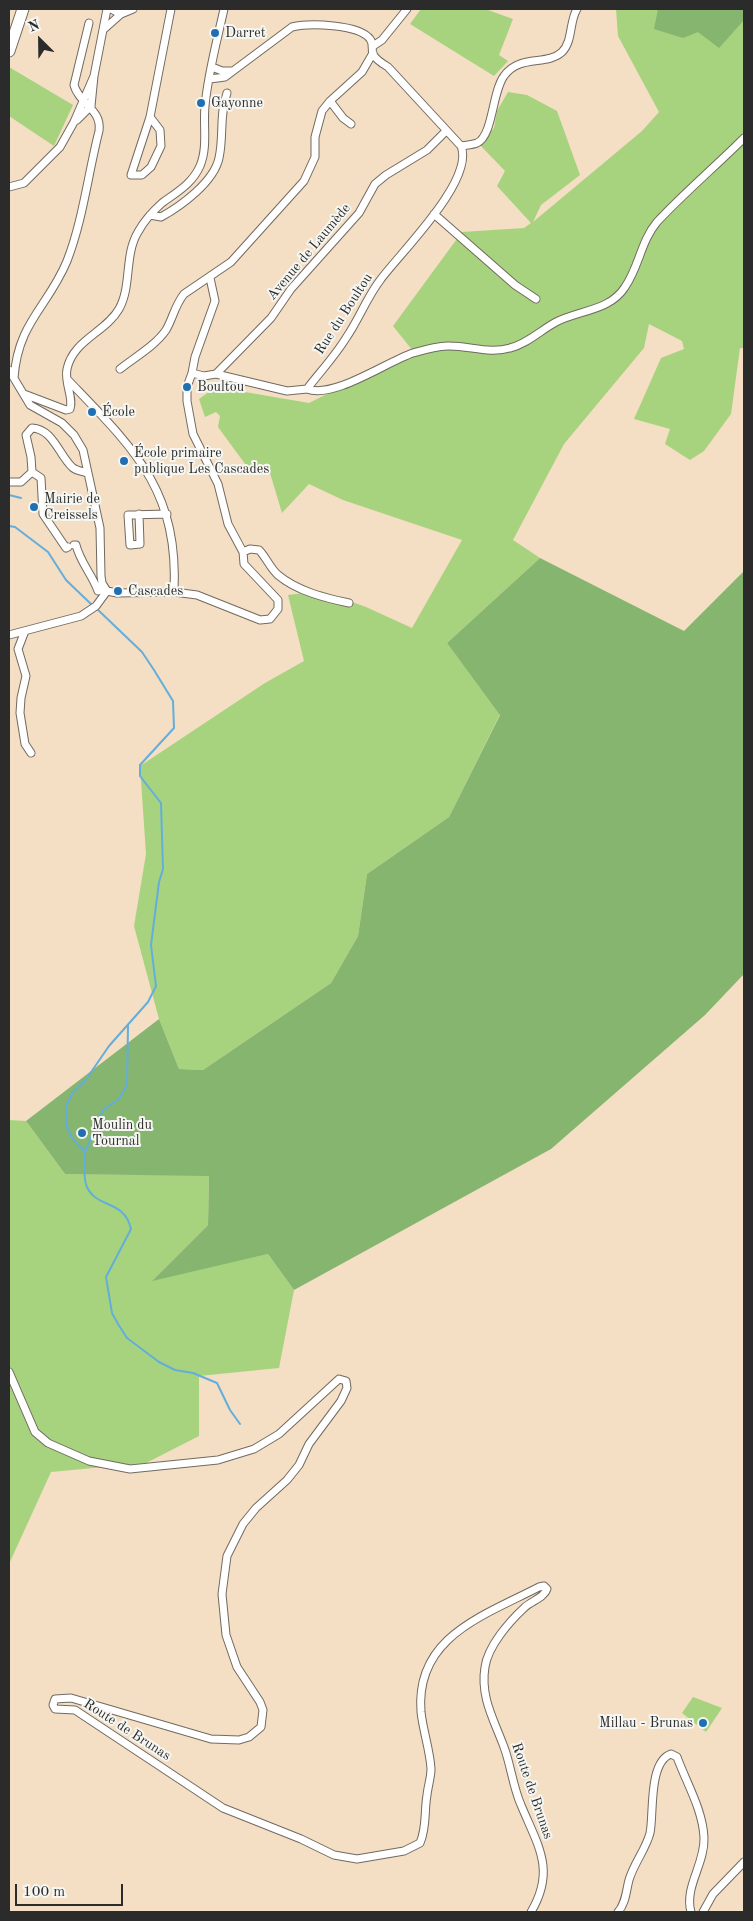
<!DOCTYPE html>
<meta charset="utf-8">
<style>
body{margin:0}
#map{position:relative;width:753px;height:1921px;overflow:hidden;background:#f4dec4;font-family:"Old Standard TT",serif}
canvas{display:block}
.frame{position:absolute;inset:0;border:10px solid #2b2b2b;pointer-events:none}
.north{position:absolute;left:15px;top:15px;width:50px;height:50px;-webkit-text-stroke:4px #f6f6f2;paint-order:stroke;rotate:337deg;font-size:14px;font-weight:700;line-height:20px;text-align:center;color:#2b2b2b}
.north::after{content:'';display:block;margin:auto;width:18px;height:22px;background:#2b2b2b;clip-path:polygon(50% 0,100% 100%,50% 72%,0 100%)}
.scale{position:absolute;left:15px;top:1884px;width:108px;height:22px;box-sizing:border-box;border:2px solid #2b2b2b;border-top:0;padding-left:6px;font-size:15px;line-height:18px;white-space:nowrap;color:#2b2b2b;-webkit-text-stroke:4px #f6f6f2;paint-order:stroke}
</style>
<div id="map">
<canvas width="753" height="1921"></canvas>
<div class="frame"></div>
<div class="north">N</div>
<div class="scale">100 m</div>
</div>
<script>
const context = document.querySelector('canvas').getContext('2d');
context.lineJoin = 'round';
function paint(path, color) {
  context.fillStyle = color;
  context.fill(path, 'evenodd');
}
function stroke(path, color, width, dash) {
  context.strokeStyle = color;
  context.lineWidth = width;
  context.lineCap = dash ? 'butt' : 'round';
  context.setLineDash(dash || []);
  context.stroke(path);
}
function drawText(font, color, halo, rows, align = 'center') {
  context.font = font + ' "Old Standard TT",serif';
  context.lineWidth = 4;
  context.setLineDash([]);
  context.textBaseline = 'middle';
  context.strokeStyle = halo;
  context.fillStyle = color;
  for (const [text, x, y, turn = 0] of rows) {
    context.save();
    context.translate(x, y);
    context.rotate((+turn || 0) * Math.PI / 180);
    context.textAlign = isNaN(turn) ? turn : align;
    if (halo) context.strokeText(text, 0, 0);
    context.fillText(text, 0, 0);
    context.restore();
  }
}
paint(new Path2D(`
 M421 9H485L513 19 499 55 508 61 494 76 410 24Z
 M616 9H744V348H740L731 414 704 451 690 460 665 444 670 429 634 419 661 358 684 349 682 341 649 324 644 348 564 444 513 540 540 558 447 643 500 714 449 817 367 874 358 936 331 983 203 1070 179 1069 159 1019 134 926 146 854 140 766 265 683 304 661 288 595 321 591 366 607 412 628 462 540 343 500 309 484 282 513 267 463 251 472 218 427 220 416 216 412 205 417 199 399 216 387 309 403 413 351 393 326 462 232 524 228 531 223 497 186 505 171 480 145 494 128 497 111 508 92 527 95 557 111 580 175 541 205 533 222 642 131 659 112 618 36Z
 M9 67 73 105 54 146 9 116Z
 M9 1120 26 1121 65 1174 209 1175 208 1225 153 1280 268 1254 294 1290 279 1368 199 1376V1436L146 1463 51 1472 9 1564Z
 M693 1697 722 1708 706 1732 682 1713Z`), '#a7d37f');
paint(new Path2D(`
 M658 9H744V20L719 48 698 32 683 38 654 29Z
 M540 558 684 631 744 571V974L705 1015 551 1149 294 1290 268 1254 152 1281 208 1225 209 1176 65 1174 26 1121 159 1019 179 1069 203 1070 331 983 358 936 367 874 449 817 500 715 447 643Z`), '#85b56e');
stroke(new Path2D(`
 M9 495 21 498
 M9 526 15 527 48 552 66 580 92 605
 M96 608 142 652 154 670 173 701 174 728 140 765V776L161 803 163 869 159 882 151 945 156 986 148 1002 109 1046 85 1081 73 1092 66 1106 67 1127 72 1138 85 1152C86 1162 82 1177 87 1187 97 1209 124 1199 131 1229L106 1277 112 1313 118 1324 127 1338 159 1362 175 1370 193 1373 217 1383 230 1410 240 1424
 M85 1152 103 1110 119 1099 127 1085 128 1026`), '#63aedb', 2);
const street = new Path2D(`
 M111 9 121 14 133 9
 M103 30 121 14
 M373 46 382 40 407 9
 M210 79 225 77 233 71H222L212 67
 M330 101 343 118 351 124
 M91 106 94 76 107 9
 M150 117 160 130 161 146 151 167 142 175H131L150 117 171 9
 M77 120 91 106
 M461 146C466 145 472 145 477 143 493 136 492 92 504 76 519 54 547 66 562 52 573 41 569 22 577 9
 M9 187 24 183 60 147 74 122 94 76
 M434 214 515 285 536 299
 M150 215 161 217C181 206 214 182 219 158 224 136 219 115 227 93
 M210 278 215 301 195 357 192 373 204 376 216 374 287 391 307 389C320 372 335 356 346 338 359 319 367 297 381 279 401 252 475 180 461 146L388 67C383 64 375 59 373 54 371 49 374 44 370 39 359 24 309 23 292 27L233 71
 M120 369C135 357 155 346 166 330 173 318 175 305 184 294L231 262 304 181 315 157V137L322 111 330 101 362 72 373 53
 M9 370 30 405 62 423 74 435 83 450 100 528 101 576 102 583 107 591 117 593 174 592 197 595 260 620 270 619 278 609V600L244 564 243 552 228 524 218 484 193 434 187 401V387L192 373
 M216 374 271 318 291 289 359 213 375 184 386 175 427 150 446 131
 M14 378C18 322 48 307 67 261 83 220 88 174 99 131 102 109 79 104 74 85L89 23
 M67 379C133 448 179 489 174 592
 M307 389C334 399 386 362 413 353 423 350 439 345 450 346 470 346 490 354 510 348 527 344 541 330 556 322 579 310 610 311 625 287 639 267 641 241 657 222 684 193 716 166 744 138
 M24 394 66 410 70 409C74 398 64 383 67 369 73 340 106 332 119 309 132 286 124 255 138 232 144 221 153 211 162 203 177 192 192 184 200 166 208 147 203 126 205 106 208 73 217 41 224 9
 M32 472 41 478 43 514 66 548 68 547
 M9 482H21L32 472 31 457 26 435 32 428C53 429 59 455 72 467 76 471 82 471 87 473
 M139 514 140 544 130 545 128 515 167 514
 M74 545H76C80 562 92 574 98 591L104 588
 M243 552 250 549 259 550C266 557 270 568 278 575 297 591 325 598 349 603
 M25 631 18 649 26 676 21 698 20 713 25 744 31 753
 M9 635 81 616 96 606 107 591
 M9 1372 35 1432 48 1443 89 1461 130 1469 218 1460 254 1449 279 1434 339 1379 346 1381 347 1388 341 1401 309 1444 299 1465 287 1480 256 1508 243 1524 227 1556 222 1594 226 1635 237 1667 260 1702 263 1710 261 1727 249 1737 239 1740 211 1739 71 1698 55 1699 53 1705 55 1709 75 1710 223 1808 301 1839 334 1855 357 1859 404 1851 420 1843C427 1827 424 1812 427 1795 428 1786 431 1777 431 1769 430 1750 423 1731 421 1712 415 1637 483 1616 539 1587L544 1586 547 1589C544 1598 531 1601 524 1608 509 1622 488 1646 485 1667 480 1697 494 1720 504 1747 511 1766 513 1787 521 1805 538 1846 556 1870 531 1912
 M618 1912C626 1903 626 1891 629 1880 634 1863 646 1849 650 1833 654 1815 648 1762 671 1754L677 1757C686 1782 703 1810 704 1838 705 1864 684 1887 691 1912
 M703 1912 713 1894 744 1862`);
const primary = new Path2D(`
 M9 51 23 9`);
stroke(street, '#716a61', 9);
stroke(primary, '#716a61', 13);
stroke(street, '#fff', 7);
stroke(primary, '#fff', 11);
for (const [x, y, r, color] of [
 [215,33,5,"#1f6fb2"],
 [201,103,5,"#1f6fb2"],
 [187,387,5,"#1f6fb2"],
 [92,412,5,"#1f6fb2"],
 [124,461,5,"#1f6fb2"],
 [34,507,5,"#1f6fb2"],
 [118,591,5,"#1f6fb2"],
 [82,1133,5,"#1f6fb2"],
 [703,1723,5,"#1f6fb2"]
]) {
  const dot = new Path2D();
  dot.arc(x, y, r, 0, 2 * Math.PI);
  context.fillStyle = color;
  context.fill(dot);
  stroke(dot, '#f6f6f2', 2);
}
drawText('14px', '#2b2b2b', '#f6f6f2', [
 ["Darret",225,33],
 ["Gayonne",211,103],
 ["Boultou",197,387],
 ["École",102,412],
 ["École primaire",134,453],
 ["publique Les Cascades",134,469],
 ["Mairie de",44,499],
 ["Creissels",44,515],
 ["Cascades",128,591],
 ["Moulin du",92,1125],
 ["Tournal",92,1141],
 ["Millau - Brunas",693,1723,"right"]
], 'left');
drawText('14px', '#2b2b2b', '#f6f6f2', [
 ["Avenue de Laumède",309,252,-50],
 ["Rue du Boultou",344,314,-57],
 ["Route de Brunas",127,1730,33],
 ["Route de Brunas",532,1791,71]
]);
</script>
